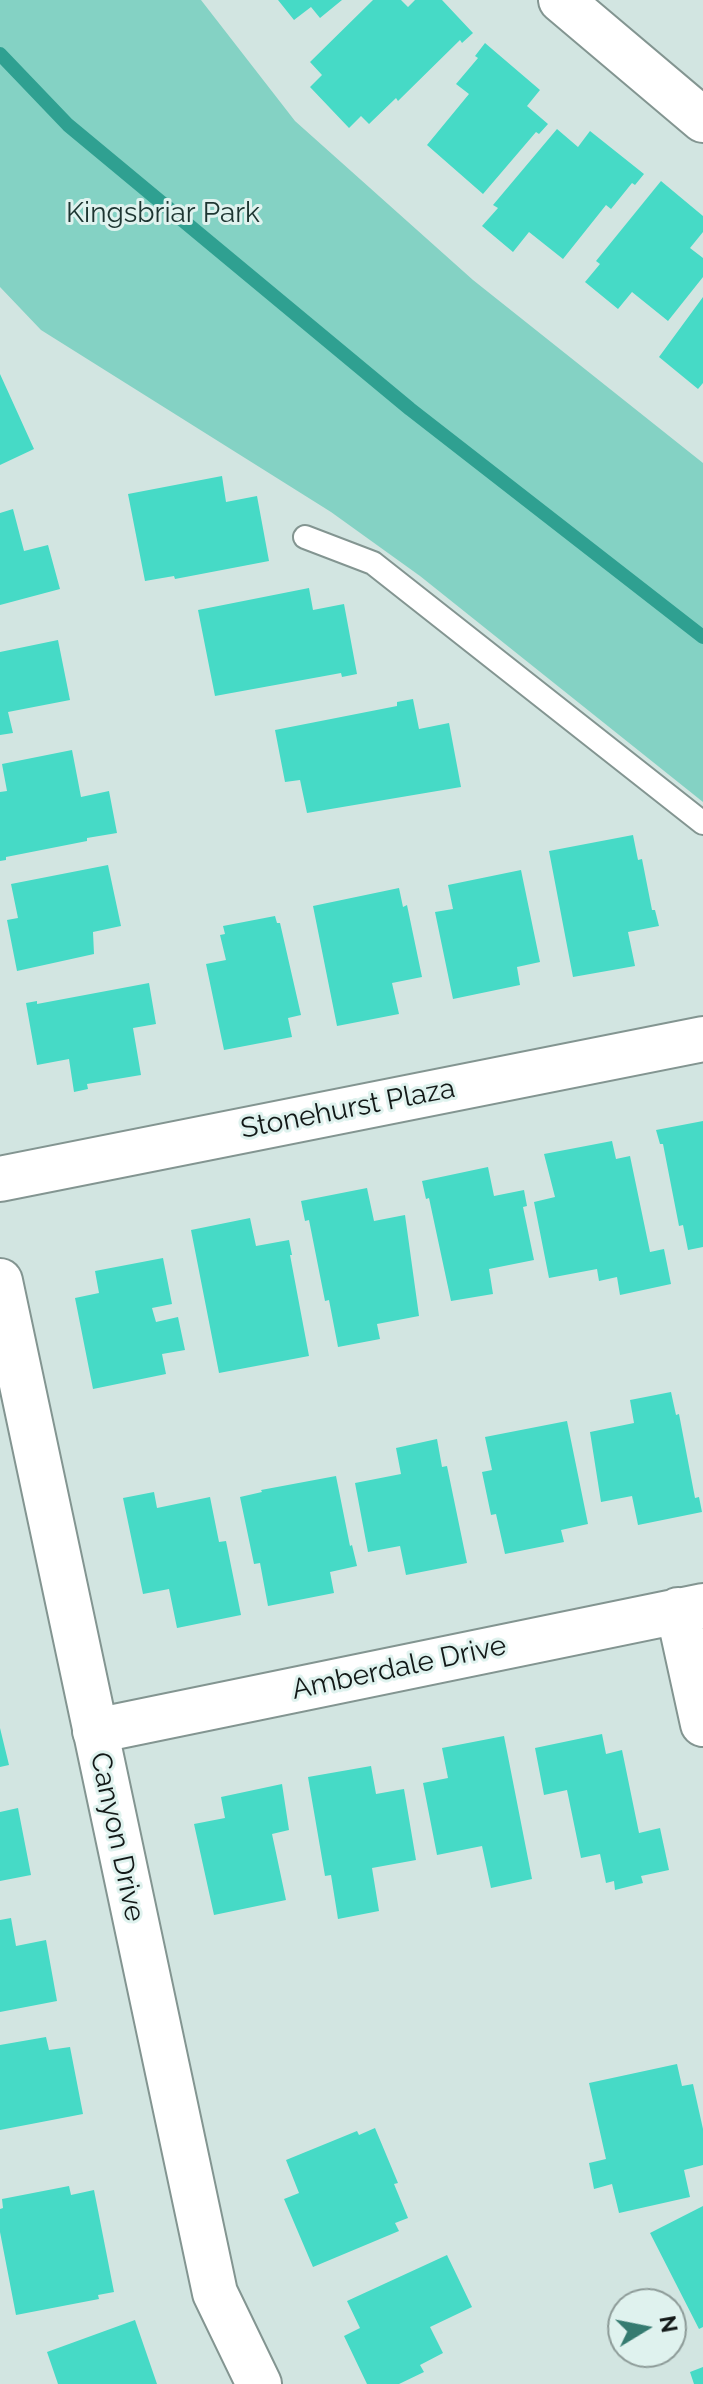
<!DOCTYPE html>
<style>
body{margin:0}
#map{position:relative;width:703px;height:2384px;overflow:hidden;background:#d2e5e1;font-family:Raleway,sans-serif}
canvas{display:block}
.north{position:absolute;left:607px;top:2288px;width:80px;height:80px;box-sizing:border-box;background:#dff2ee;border:2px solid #8d9b98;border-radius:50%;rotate:80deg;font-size:22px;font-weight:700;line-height:32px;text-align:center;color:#121817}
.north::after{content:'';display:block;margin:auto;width:28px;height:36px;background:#357b70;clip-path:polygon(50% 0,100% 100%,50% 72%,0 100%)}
</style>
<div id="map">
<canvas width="703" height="2384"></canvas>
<div class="north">N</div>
</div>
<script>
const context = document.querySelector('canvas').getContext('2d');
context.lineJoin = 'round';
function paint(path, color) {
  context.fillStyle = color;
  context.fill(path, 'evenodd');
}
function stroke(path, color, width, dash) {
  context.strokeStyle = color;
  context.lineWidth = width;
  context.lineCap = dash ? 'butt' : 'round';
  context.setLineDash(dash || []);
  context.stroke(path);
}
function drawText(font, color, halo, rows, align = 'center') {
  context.font = font + ' Raleway,sans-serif';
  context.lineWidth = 6;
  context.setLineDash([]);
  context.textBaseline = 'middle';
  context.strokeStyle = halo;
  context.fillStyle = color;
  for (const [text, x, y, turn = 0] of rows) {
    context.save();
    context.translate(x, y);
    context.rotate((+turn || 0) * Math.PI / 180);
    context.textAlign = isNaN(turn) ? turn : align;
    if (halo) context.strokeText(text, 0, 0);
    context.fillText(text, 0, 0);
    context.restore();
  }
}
paint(new Path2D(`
 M0 0H201L295 121 473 280 703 463V802L420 576 331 512 41 330 0 287Z`), '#84d2c4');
stroke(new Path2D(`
 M0 54 68 125 410 409 703 637`), '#2fa091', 14);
paint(new Path2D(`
 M278 0H342L320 18 311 7 294 20Z
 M373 0H401L408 7 415 0H442L473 33 462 43 460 40 398 101 396 98 369 124 361 116 349 128 310 87 322 75 310 62Z
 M485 43 540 90 527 106 548 124 539 134 536 132 483 194 427 145 469 94 456 84 478 58 475 56Z
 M557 129 578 147 590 131 644 174 635 185 632 183 611 209 606 205 563 259 529 232 513 252 482 226 498 208 493 205Z
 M661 181 703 216V232L690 248 703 258V277L668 321 632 292 618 309 585 282 600 264 596 261Z
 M703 297V383L698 389 659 357Z
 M0 374 34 449 0 465Z
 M222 476 226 502 257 496 269 561 175 579 174 576 145 581 128 494Z
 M13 509 24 551 48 545 60 589 0 605V513Z
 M309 588 313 610 344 604 357 674 342 677 341 673 215 696 198 610Z
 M58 640 70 700 8 712 13 733 0 735V652Z
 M413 699 419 729 449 723 461 787 307 813 300 780 285 782 275 730 397 706V702Z
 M72 750 81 797 109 791 117 833 87 838V841L6 857V860L0 861V792L7 791 2 764Z
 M633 835 638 860 642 859 652 910H655L659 926 628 932 635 966 573 977 549 851Z
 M108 865 121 926 93 932 94 954 17 971 7 920 18 918 11 884Z
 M521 870 540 962 517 967 520 985 453 999 435 912 453 909 448 885Z
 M399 888 403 907 407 905 422 977 392 983 399 1014 337 1026 313 906Z
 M275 916 277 923H280L301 1015 288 1018 292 1037 224 1050 206 964 226 960 220 935 225 934 223 926Z
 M149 983 156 1024 133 1028 141 1075 87 1084 88 1089 74 1092 69 1059 37 1065 26 1003 37 1001V1004Z
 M703 1121V1247L688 1250 683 1225 679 1226 663 1144H660L656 1130Z
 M612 1141 616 1159 630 1156 650 1252 664 1249 671 1284 620 1295 617 1277 599 1281 597 1269 549 1278 534 1202 555 1197 544 1154Z
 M488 1167 494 1196 524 1190 527 1206 523 1207 534 1260 489 1269 493 1294 451 1301 429 1198 426 1199 422 1181Z
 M367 1188 374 1221 405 1215 419 1316 377 1324 380 1339 338 1347 329 1300 325 1301 309 1220 305 1221 301 1201Z
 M250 1218 256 1246 289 1240 292 1255H290L309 1356 219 1373 191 1230Z
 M163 1258 172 1304 152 1308 156 1322 178 1317 185 1350 162 1354 166 1374 93 1389 75 1298 99 1293 95 1271Z
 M671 1392 676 1415 679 1414 695 1498 699 1497 702 1512 638 1525 632 1496 601 1502 590 1432 634 1423 630 1400Z
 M567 1421 588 1524 561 1530 564 1542 505 1554 496 1514 491 1515 482 1472 492 1470 485 1437Z
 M437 1439 442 1467 447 1466 467 1563 406 1575 400 1546 368 1552 355 1483 401 1474 396 1448Z
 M336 1476 350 1546 352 1545 357 1566 330 1572 334 1593 268 1606 260 1563 254 1564 240 1497 262 1492 261 1490Z
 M154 1492 157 1508 210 1497 219 1542 226 1541 241 1615 177 1628 169 1589 143 1594 123 1498Z
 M0 1728 9 1765 0 1767Z
 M602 1734 606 1754 622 1750 639 1833 660 1828 669 1870 641 1876 643 1883 615 1890 614 1881 606 1883 600 1854 581 1858 567 1790 544 1795 535 1748Z
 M504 1736 532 1879 491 1888 482 1846 437 1855 423 1783 448 1778 442 1748Z
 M371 1766 376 1794 404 1789 416 1860 372 1868 379 1911 338 1919 331 1875 325 1876 308 1777Z
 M282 1784 289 1830 272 1834 286 1900 214 1915 194 1824 225 1818 221 1797Z
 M18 1808 31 1875 0 1881V1812Z
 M11 1918 16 1946 46 1940 57 2001 0 2012V1920Z
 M46 2037 49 2050 70 2047 83 2114 0 2130V2045Z
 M677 2064 682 2086 693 2084 703 2129V2165L684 2170 690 2197 619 2213 612 2184 594 2189 589 2163 606 2159 589 2083Z
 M375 2128 398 2183 394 2184 408 2218 395 2223 399 2231 313 2267 284 2199 299 2193 286 2160 357 2131 359 2135Z
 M69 2186 71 2195 94 2190 114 2292 98 2295 99 2299 16 2315 0 2232V2209L3 2208 2 2199Z
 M703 2206V2327L699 2329 650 2233Z
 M447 2255 472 2307 430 2327 443 2353 420 2365 424 2372 399 2384H367L344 2336 360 2328 347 2301Z
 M135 2320 157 2384H58L47 2352Z
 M703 2367V2384H694L690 2372Z`), '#46dac6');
const service = new Path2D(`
 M305 537 373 563 703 823`);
const minor = new Path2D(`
 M561 0 703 120
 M0 1179 703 1039
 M678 1610 703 1724
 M95 1731 703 1606`);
const tertiary = new Path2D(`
 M0 1281 215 2293 259 2384`);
stroke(service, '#839591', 26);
stroke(minor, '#839591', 48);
stroke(tertiary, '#839591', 48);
stroke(service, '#fff', 22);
stroke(minor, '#fff', 44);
stroke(tertiary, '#fff', 44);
drawText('28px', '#1d3531', '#dff2ee', [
 ["Kingsbriar Park",163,214]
]);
drawText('28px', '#121817', '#dff2ee', [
 ["Stonehurst Plaza",348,1109,-11],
 ["Amberdale Drive",399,1668,-12],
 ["Canyon Drive",117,1837,78]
]);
</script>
